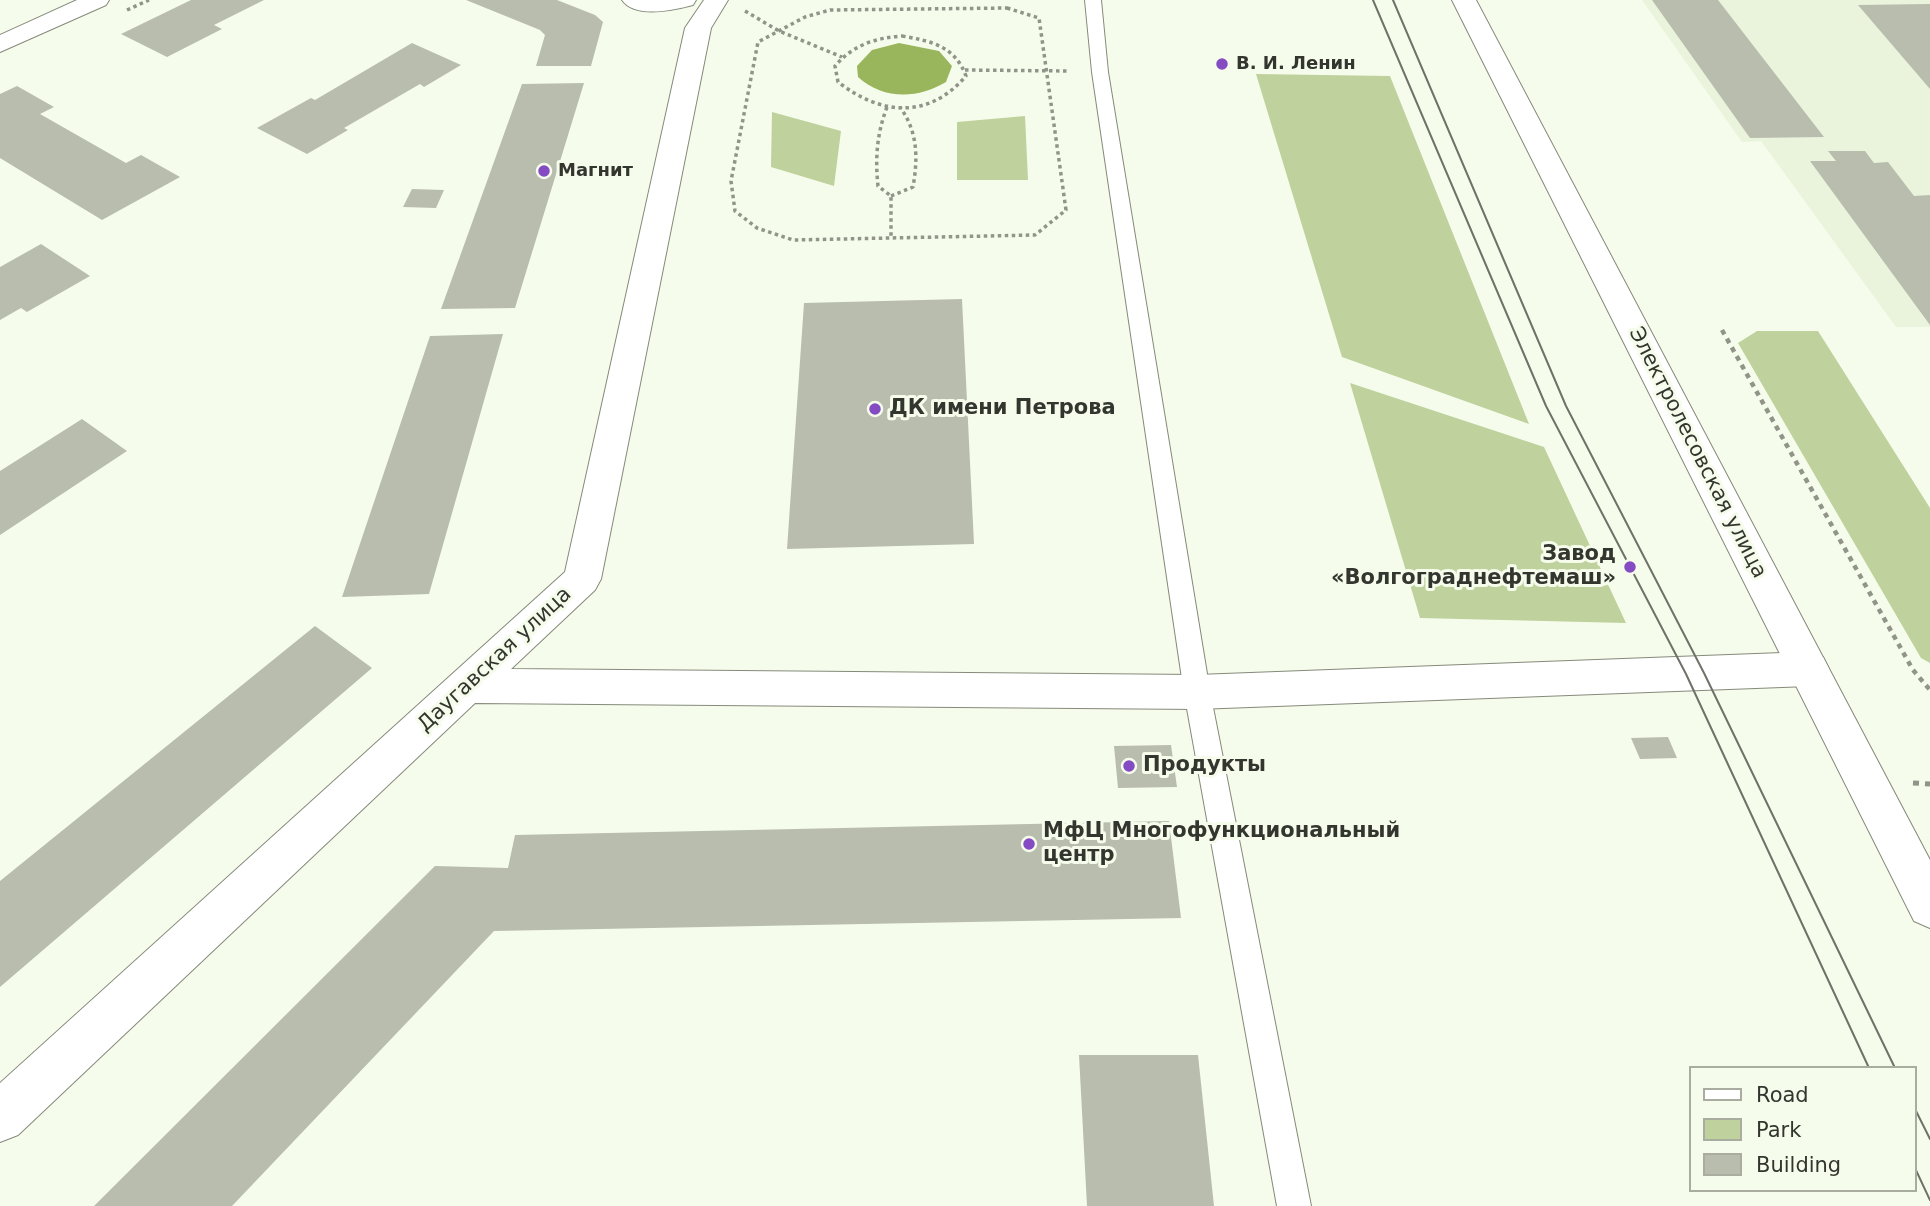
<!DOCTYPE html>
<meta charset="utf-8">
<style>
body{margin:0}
#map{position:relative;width:1930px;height:1206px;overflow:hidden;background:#f6fceb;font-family:"DejaVu Sans",sans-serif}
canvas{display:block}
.legend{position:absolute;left:1689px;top:1066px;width:228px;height:126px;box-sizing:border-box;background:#f6fceb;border:2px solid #a8ada0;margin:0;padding:9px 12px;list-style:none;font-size:21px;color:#33362f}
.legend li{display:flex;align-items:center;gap:14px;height:35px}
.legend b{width:35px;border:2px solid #a8ada0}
</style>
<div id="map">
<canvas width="1930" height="1206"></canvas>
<ul class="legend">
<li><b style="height:9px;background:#fff"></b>Road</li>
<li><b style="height:19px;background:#bfd19c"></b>Park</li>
<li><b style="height:19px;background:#b8bdad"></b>Building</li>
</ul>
</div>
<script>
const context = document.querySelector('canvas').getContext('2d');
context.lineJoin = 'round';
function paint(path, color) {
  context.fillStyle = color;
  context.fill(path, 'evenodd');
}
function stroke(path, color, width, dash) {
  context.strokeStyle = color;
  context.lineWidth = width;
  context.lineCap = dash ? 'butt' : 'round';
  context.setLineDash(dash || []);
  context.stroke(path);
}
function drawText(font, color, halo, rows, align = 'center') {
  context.font = font + ' "DejaVu Sans",sans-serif';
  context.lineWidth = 6;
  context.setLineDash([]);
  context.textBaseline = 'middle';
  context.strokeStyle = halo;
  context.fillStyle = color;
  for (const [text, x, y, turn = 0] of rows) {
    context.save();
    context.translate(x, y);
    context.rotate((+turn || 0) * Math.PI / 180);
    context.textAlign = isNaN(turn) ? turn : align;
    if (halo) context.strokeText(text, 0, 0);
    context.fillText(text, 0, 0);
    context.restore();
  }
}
paint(new Path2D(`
 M1642 0H1930V327H1896L1761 141 1742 142Z`), '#eaf3db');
paint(new Path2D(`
 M1256 74 1390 76 1529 424 1342 357Z
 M772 112 841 131 834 186 771 167Z
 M1025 116 1028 180H957V122Z
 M1757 331H1818L1930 508V663L1921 658 1738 343Z
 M1350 383 1544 447 1626 623 1420 618Z`), '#bfd19c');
paint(new Path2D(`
 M899 43 939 51 952 66 946 82C918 99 883 100 858 77L857 66 872 50Z`), '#9ab65c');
paint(new Path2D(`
 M191 0H264L214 25 222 29 167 57 121 34Z
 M466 0H557L595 15 603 22 591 66H536L545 35 540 30Z
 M1652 0H1718L1824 137 1750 138Z
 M1930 4V89L1858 5Z
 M412 43 461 65 424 87 420 84 344 128 348 130 307 154 257 128 311 98 315 100Z
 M584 83 515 308 441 309 522 84Z
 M17 86 54 107 40 114 126 163 141 155 180 177 102 220 0 158V94Z
 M1828 151H1865L1874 163 1888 162 1914 196 1930 195V325L1810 161H1836Z
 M412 189 444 190 436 208 403 207Z
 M41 244 90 276 27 312 21 308 0 320V267Z
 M962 299 974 544 787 549 804 303Z
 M503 334 429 594 342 597 430 336Z
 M82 419 127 451 0 535V471Z
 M315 626 372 668 0 987V881Z
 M1668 737 1677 758 1640 759 1631 738Z
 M1171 745 1177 787 1118 788 1114 746Z
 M1169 821 1181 918 494 931 232 1206H94L435 866 508 868 515 835Z
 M1079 1055H1198L1214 1206H1087Z`), '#b8bdad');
const lane = new Path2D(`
 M1085 0H1101L1108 72 1210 692 1311 1206H1277L1184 692 1092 72Z`);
const street = new Path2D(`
 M622 0H696L693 5C674 10 635 19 622 0Z
 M704 0H728L711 28 601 579 595 590 511 669 1197 675 1809 652 1823 657 1829 669 1823 681 1809 686 1197 709 475 703 18 1135 0 1142V1083L565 572 685 28Z`);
const secondary = new Path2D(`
 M77 0H109L106 5 0 52V35Z`);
const primary = new Path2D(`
 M1452 0H1476L1930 860V928L1914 921Z`);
stroke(lane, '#858a7b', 2);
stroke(street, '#858a7b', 2);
stroke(secondary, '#858a7b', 2);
stroke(primary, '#858a7b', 2);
stroke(new Path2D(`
 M1007 8 1039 18 1066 210 1035 235 793 240 757 228 735 211 731 181 758 42 805 17 830 10Z
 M127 10 149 0
 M745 11 779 31 842 57
 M902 36C931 41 955 46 966 76 928 120 881 115 838 82L835 66C853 45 875 38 902 36Z
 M965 70 1069 71
 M887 107C877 133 875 158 878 186L891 196V238
 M891 196 913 187C918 158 918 132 900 107`), '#909489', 3.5, [3.5, 3.5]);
stroke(new Path2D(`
 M1722 330 1913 670 1930 690`), '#909489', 4.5, [5, 5]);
stroke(new Path2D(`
 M1913 783 1930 784`), '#909489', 5, [6, 6]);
paint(lane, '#fff');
paint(street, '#fff');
paint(secondary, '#fff');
paint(primary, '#fff');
stroke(new Path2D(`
 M1373 0 1546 406 1686 674 1869 1068
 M1393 0 1566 406 1704 673 1895 1068
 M1914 1107 1930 1139
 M1914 1166 1930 1200`), '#6e7268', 2);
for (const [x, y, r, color] of [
 [1222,64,7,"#854bc2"],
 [544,171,7,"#854bc2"],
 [875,409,7,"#854bc2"],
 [1630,567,7,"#854bc2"],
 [1129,766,7,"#854bc2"],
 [1029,844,7,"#854bc2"]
]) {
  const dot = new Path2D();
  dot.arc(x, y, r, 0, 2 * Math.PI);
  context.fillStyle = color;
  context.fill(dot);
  stroke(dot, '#f6fceb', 2.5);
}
drawText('bold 18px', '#33362f', '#f6fceb', [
 ["В. И. Ленин",1236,64],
 ["Магнит",558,171]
], 'left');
drawText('bold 21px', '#33362f', '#f6fceb', [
 ["ДК имени Петрова",889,409],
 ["Завод",1616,555,"right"],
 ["«Волгограднефтемаш»",1616,579,"right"],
 ["Продукты",1143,766],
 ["МфЦ Многофункциональный",1043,832],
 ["центр",1043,856]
], 'left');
drawText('21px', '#33362f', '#f6fceb', [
 ["Электролесовская улица",1697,453,63],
 ["Даугавская улица",495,660,-43]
]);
</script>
